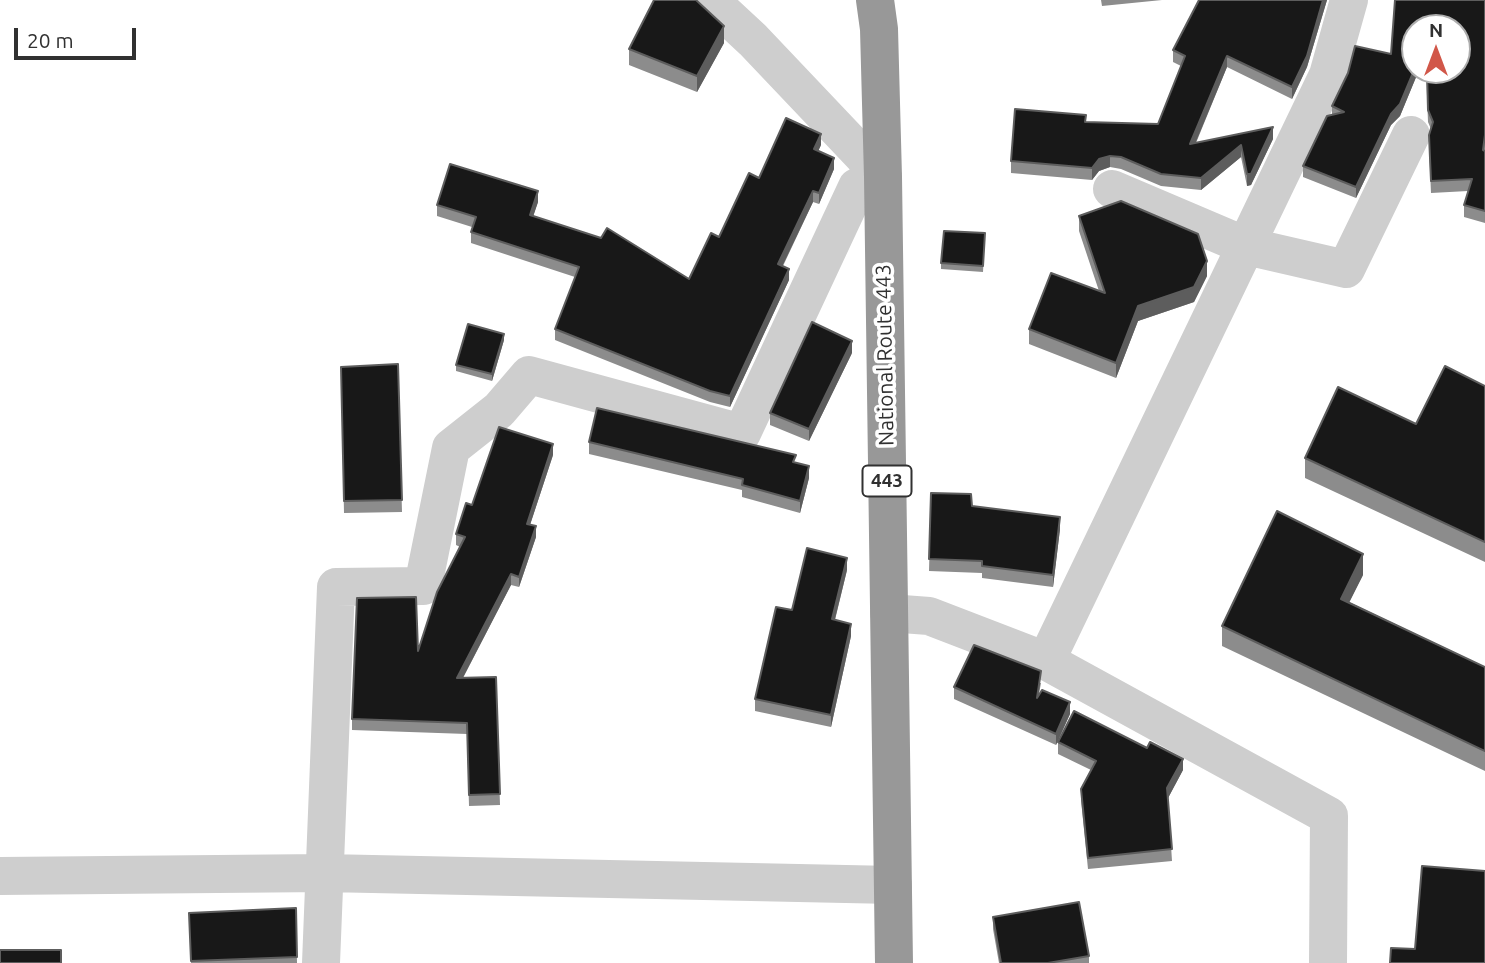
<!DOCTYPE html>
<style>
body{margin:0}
#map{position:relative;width:1485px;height:963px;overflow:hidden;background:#fff;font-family:Ubuntu,sans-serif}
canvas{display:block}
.north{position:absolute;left:1401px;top:14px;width:70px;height:70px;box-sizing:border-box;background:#fff;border:2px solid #adadad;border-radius:50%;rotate:0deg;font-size:19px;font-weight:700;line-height:28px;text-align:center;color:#313131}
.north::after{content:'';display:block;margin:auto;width:24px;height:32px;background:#d15749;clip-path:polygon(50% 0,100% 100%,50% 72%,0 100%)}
.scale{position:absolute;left:14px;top:28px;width:122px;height:32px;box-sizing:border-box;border:4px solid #313131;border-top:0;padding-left:9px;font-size:21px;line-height:24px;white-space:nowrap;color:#313131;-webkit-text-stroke:5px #fff;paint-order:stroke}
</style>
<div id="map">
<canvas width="1485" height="963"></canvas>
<div class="north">N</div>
<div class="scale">20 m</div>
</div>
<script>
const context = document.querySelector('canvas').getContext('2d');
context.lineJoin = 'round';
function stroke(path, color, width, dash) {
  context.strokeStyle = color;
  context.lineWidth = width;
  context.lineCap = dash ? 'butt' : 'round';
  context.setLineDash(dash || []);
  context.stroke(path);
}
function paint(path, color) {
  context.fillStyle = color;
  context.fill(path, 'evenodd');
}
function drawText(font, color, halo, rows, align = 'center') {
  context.font = font + ' Ubuntu,sans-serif';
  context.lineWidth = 7;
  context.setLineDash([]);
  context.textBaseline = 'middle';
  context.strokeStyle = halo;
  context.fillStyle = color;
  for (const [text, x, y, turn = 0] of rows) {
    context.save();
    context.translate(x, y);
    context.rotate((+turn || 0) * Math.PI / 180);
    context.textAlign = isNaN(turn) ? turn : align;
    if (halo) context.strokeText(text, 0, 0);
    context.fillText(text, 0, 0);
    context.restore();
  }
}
stroke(new Path2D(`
 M1112 189 1246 246 1346 269 1411 135
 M889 613 929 616 1046 661 1329 816 1328 963
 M1046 661 1328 75 1349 0
 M0 876 325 873 893 885
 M321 963 336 587 423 586 451 448 499 410 529 375 742 433 857 187 883 177 753 40 710 0`), '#cecece', 38);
stroke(new Path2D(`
 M875 0 879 29 883 177 894 963`), '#989898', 38);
paint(new Path2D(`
 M1101 0H1162L1102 6Z
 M1199 0H1327L1307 67 1292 99 1227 67 1196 143 1273 139 1251 185 1247 186 1241 157 1201 190 1161 186 1121 169 1110 167 1099 171 1092 180 1011 173V161L1086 122 1158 124 1181 66 1173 62V50Z
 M1395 0H1485V223L1464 217V205L1468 191 1431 193 1429 147V135L1431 129 1428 122 1426 70H1457V28H1415V70H1419L1400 116 1391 125 1356 198 1303 177V166L1327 116 1332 115V106L1348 73 1355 46 1391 54Z
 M724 43 697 92 629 65V49Z
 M821 145 818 151 834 169 819 204 813 202 783 266 789 280 730 407 710 402 555 340V329L575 277 471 243V232L472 227 437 216V205L538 202 533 216 689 279 759 178Z
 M1079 216 1207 276 1194 302 1138 321 1116 378 1029 344V329L1099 291 1079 231Z
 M985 233 983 272 941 269V263Z
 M504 340 492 381 456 371V365Z
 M852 353 809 441 770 425V413Z
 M398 364 402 512 344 513 341 367Z
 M1485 386V562L1305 478V458L1416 424Z
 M589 442 796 462 809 478 800 513 742 497V490L589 454Z
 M553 455 530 525 536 537 519 587 511 585 463 678 496 677 500 805 469 806 467 734 352 730V719L418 651 460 547 456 545V534L472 505Z
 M931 493 972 506 1060 529 1053 587 982 578V573L929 571Z
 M847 570 835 620 851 636 831 727 755 711V699L792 610Z
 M1363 575 1349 602 1485 667V771L1222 646V626Z
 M1041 683 1039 694 1070 714 1056 745 954 699V687Z
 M1058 742 1183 770 1168 798 1172 861 1088 869 1081 800V789L1091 770 1058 754Z
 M296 908 297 963H191L189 913Z
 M993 917 1089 956V963H999L993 929Z`), '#8c8c8c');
paint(new Path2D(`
 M1323 0H1327L1307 67 1292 99V87Z
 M724 26V43L697 92V76Z
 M1227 56V67L1190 156V144Z
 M1415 68V70H1419L1400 116 1391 125 1356 198V187L1391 114Z
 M1273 127V139L1251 185 1247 186V174Z
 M821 134V145L814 160V149Z
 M1241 145V157L1201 190V178Z
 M1110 156V167L1099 171 1092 180V168L1099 159Z
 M834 158V169L819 204V193Z
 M538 191V202L530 226V215Z
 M813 191V202L778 275V264Z
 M1207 261V276L1194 302 1138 321 1116 378V363L1138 306Z
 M789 269V280L730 407V396Z
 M504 334V340L492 381V374Z
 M852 341V353L809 441V429Z
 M553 444V455L527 534V524Z
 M809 466V478L800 513V501Z
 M1060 517V529L1053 587V575Z
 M536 526V537L519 587V577Z
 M1363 554V575L1341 619V599Z
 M847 558V570L832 631V619Z
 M511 574V585L457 689V678Z
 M851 624V636L831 727V715Z
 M1070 702V714L1056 745V734Z
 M1183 759V770L1167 800V788Z`), '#5d5d5d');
const building = new Path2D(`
 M654 0H696L724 26 697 76 629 49Z
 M1199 0H1323L1307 56 1292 87 1227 56 1190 144 1273 127 1251 174H1247L1241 145 1201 178 1161 174 1121 157 1110 156 1099 159 1092 168 1011 161 1015 109 1086 115 1085 122 1158 124 1185 56 1173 50Z
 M1395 0H1485V135L1483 150 1485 151V211L1464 205 1472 179 1431 181 1429 135 1433 122 1428 110 1427 70H1457V28H1415V68L1400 104 1391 114 1356 187 1303 166 1327 116 1344 112 1332 106 1348 73 1355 46 1391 54Z
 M786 118 821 134 814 149 834 158 819 193 813 191 778 264 789 269 730 396 710 391 555 329 579 267 471 232 476 217 437 205 450 164 538 191 530 215 601 238 607 228 689 279 711 233 719 237 749 173 759 178Z
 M1121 201 1198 234 1207 261 1194 287 1138 306 1116 363 1029 329 1051 273 1105 293 1079 216Z
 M944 231 985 233 983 266 941 263Z
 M812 322 852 341 809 429 770 413Z
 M468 324 504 334 492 374 456 365Z
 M398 364 402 500 344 501 341 367Z
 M1445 366 1485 386V542L1305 458 1338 387 1416 424Z
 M597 408 796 455 793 462 809 466 800 501 742 485 743 479 589 442Z
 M499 427 553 444 527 524 536 526 519 577 511 574 457 678 496 677 500 794 469 795 467 723 352 719 357 598 416 597 418 651 437 592 465 537 456 534 466 503 472 505Z
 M931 493 971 494 972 506 1060 517 1053 575 982 566V561L929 559Z
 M1277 511 1363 554 1341 599 1485 667V751L1222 626Z
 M807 548 847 558 832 619 851 624 831 715 755 699 776 607 792 610Z
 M974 645 1041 671 1037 698 1042 690 1070 702 1056 734 954 687Z
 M1074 711 1147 748 1150 742 1183 759 1167 788 1172 849 1088 858 1081 789 1096 761 1058 742Z
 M1422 866 1485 871V963H1390L1391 948 1415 949Z
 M1079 902 1089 956 1048 963H1001L993 917Z
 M296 908 297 957 191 961 189 913Z
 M0 950H61V963H0Z`);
paint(building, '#181818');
stroke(building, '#5d5d5d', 2);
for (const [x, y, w] of [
 [887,481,49]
]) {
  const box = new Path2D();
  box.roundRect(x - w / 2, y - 15.5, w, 31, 5);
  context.fillStyle = '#fff';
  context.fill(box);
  stroke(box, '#313131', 2);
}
drawText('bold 19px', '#313131', null, [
 ["443",887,481]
]);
drawText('21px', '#313131', '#fff', [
 ["National Route 443",885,355,-91]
]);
</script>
